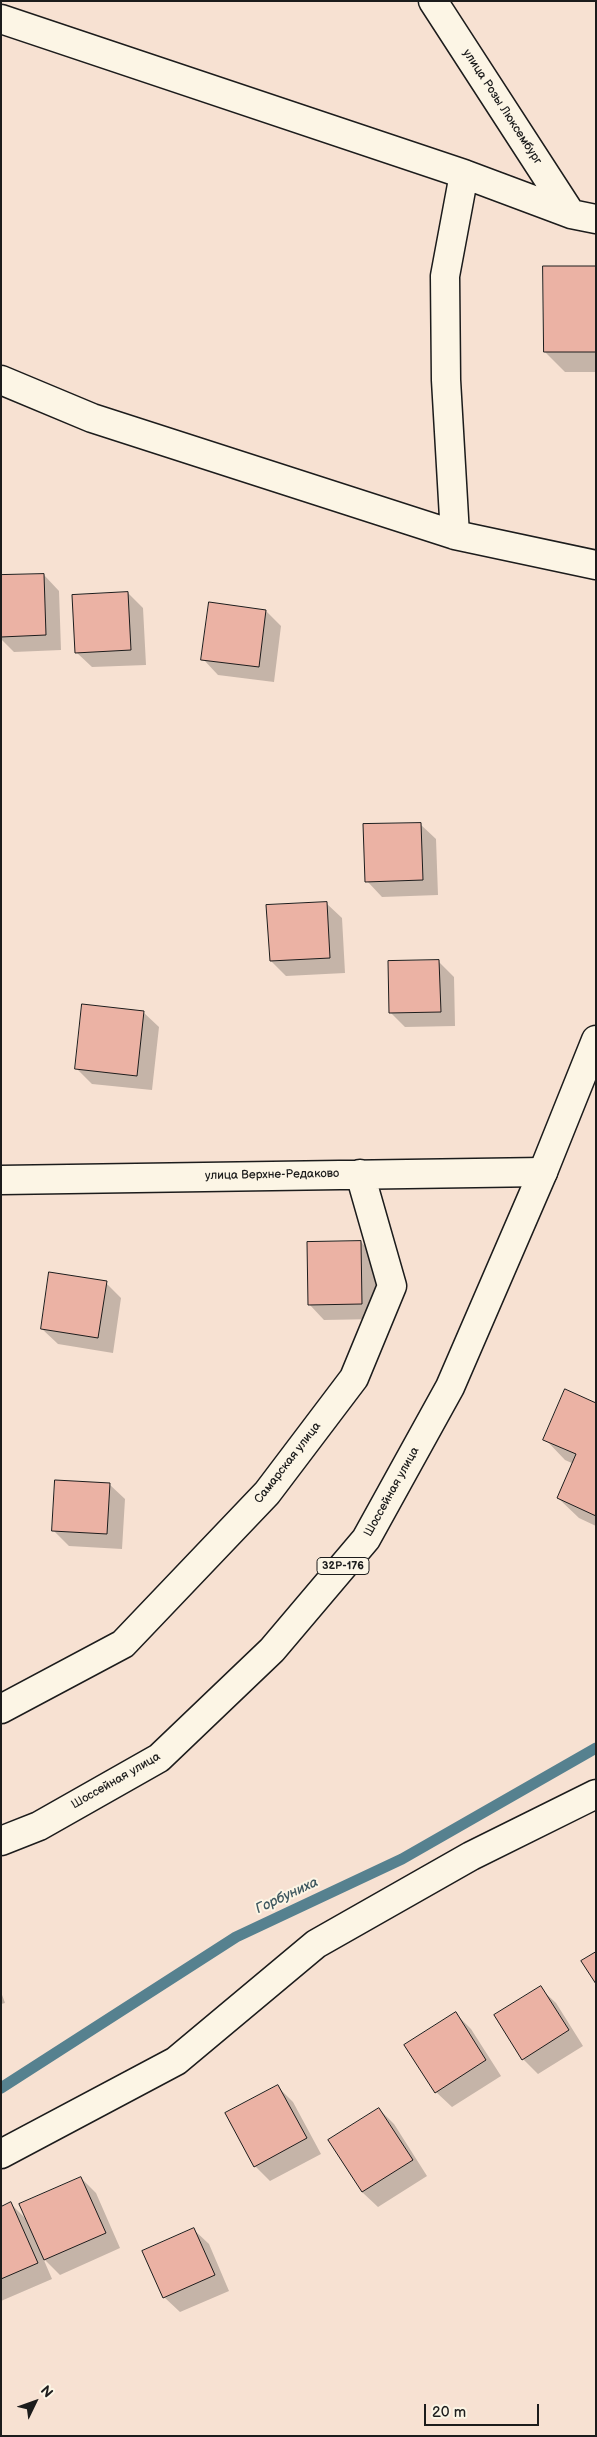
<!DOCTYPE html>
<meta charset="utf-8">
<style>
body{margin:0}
#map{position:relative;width:597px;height:2437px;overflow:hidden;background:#f7e1d2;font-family:"Balsamiq Sans",sans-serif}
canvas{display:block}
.frame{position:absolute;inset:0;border:2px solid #1c1c1c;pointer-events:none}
.north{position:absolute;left:10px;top:2377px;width:50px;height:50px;-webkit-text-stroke:4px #fcf5e5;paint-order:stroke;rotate:48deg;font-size:14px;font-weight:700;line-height:20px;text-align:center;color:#1c1c1c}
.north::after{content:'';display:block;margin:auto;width:18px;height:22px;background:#1c1c1c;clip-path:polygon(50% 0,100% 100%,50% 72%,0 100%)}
.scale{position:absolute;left:424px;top:2404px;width:115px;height:22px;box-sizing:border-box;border:2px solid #1c1c1c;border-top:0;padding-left:6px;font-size:15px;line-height:18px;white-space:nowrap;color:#1c1c1c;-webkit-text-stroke:4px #fcf5e5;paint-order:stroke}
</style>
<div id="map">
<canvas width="597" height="2437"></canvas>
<div class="frame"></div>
<div class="north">N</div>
<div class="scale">20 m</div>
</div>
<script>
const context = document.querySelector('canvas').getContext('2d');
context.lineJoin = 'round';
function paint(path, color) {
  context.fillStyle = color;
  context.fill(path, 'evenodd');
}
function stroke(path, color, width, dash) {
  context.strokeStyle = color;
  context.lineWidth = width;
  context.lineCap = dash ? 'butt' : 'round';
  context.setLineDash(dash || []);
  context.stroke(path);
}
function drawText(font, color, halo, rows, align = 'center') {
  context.font = font + ' "Balsamiq Sans",sans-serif';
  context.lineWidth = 4;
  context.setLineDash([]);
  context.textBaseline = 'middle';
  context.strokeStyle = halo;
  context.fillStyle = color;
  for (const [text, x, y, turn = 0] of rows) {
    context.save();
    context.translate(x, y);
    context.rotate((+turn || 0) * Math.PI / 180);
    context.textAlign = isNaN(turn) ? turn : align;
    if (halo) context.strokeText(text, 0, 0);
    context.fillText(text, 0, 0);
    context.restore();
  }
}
paint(new Path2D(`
 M596 267V372H565L545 352Z
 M44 575 59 591 61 650 14 652 1 639V577Z
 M128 593 143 608 146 665 92 667 76 652Z
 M266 611 281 626 274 682 218 675 203 659Z
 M420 824 436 839 438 895 382 897 367 881Z
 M326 903 342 918 345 973 286 976 271 961Z
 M439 962 454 977 455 1026 405 1027 390 1012Z
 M143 1012 159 1027 152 1090 92 1084 77 1069Z
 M361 1242 376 1257 377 1319 324 1320 309 1304Z
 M106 1283 121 1298 113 1353 58 1344 42 1329Z
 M596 1404V1526L579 1518 558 1498 574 1464 565 1460 545 1439Z
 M109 1484 125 1499 122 1549 69 1546 54 1531Z
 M540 1988 556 2003 583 2046 538 2074 523 2059Z
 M1 1992 5 2003 1 2004Z
 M456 2014 471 2029 501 2076 452 2107 436 2092 406 2045Z
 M278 2087 293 2102 321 2154 270 2181 255 2166Z
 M379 2109 394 2124 427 2176 378 2207 362 2192Z
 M81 2178 96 2193 120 2248 60 2275 43 2258 52 2279 1 2301V2208L11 2204 28 2221Z
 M193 2229 209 2244 229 2291 180 2312 164 2297Z`), '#0003');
stroke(new Path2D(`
 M1 2088 236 1937 402 1859 596 1748`), '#56818f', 11);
const building = new Path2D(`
 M543 266H596V352H544Z
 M44 574 46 635 1 637V575Z
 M128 592 131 650 75 653 72 595Z
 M209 602 266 610 259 667 201 660Z
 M421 823 423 880 365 882 363 824Z
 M327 902 330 958 270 961 266 905Z
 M439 960 441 1012 389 1013 388 961Z
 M82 1004 144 1011 137 1076 75 1069Z
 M361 1241 362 1304 308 1305 307 1242Z
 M49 1272 107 1281 98 1338 41 1329Z
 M565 1389 596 1403V1516L557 1498 576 1454 543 1440Z
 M55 1480 110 1483 107 1534 52 1531Z
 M596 1952V1984L581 1961Z
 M541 1986 569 2030 522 2060 494 2015Z
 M456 2012 486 2060 435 2093 404 2045Z
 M278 2085 307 2138 254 2167 225 2113Z
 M379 2108 413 2160 362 2192 328 2140Z
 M81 2177 106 2233 44 2260 19 2204Z
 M11 2202 38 2263 1 2279V2207Z
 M194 2228 215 2275 163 2298 142 2251Z`);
paint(building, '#ebb2a4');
stroke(building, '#1c1c1c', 1);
const minor = new Path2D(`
 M433 1 571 214
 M1 19 464 174 571 214 596 219
 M1 380 92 418 455 535 596 565
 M455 535 446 380 445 276 464 174
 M1 1180 543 1172
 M1 1709 123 1644 267 1493 354 1378 392 1286 360 1174
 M1 2154 176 2061 316 1944 471 1856 596 1794`);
const major = new Path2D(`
 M1 1841 39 1826 159 1758 272 1650 366 1539 450 1387 543 1172 596 1040`);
stroke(minor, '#1c1c1c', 31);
stroke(major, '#1c1c1c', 31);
stroke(minor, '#fcf5e5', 28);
stroke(major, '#fcf5e5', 28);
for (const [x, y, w] of [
 [343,1566,52]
]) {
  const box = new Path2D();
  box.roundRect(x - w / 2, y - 8.5, w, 17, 4);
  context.fillStyle = '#fcf5e5';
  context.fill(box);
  stroke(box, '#1c1c1c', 1);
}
drawText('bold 11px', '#1c1c1c', null, [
 ["32Р-176",343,1566]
]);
drawText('12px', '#1c1c1c', '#fcf5e5', [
 ["улица Розы Люксембург",502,107,57],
 ["улица Верхне-Редаково",272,1175,-1],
 ["Самарская улица",288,1463,-52],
 ["Шоссейная улица",392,1492,-61],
 ["Шоссейная улица",116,1781,-30]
]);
drawText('italic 14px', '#3e575f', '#fcf5e5', [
 ["Горбуниха",287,1896,-25]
]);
</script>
